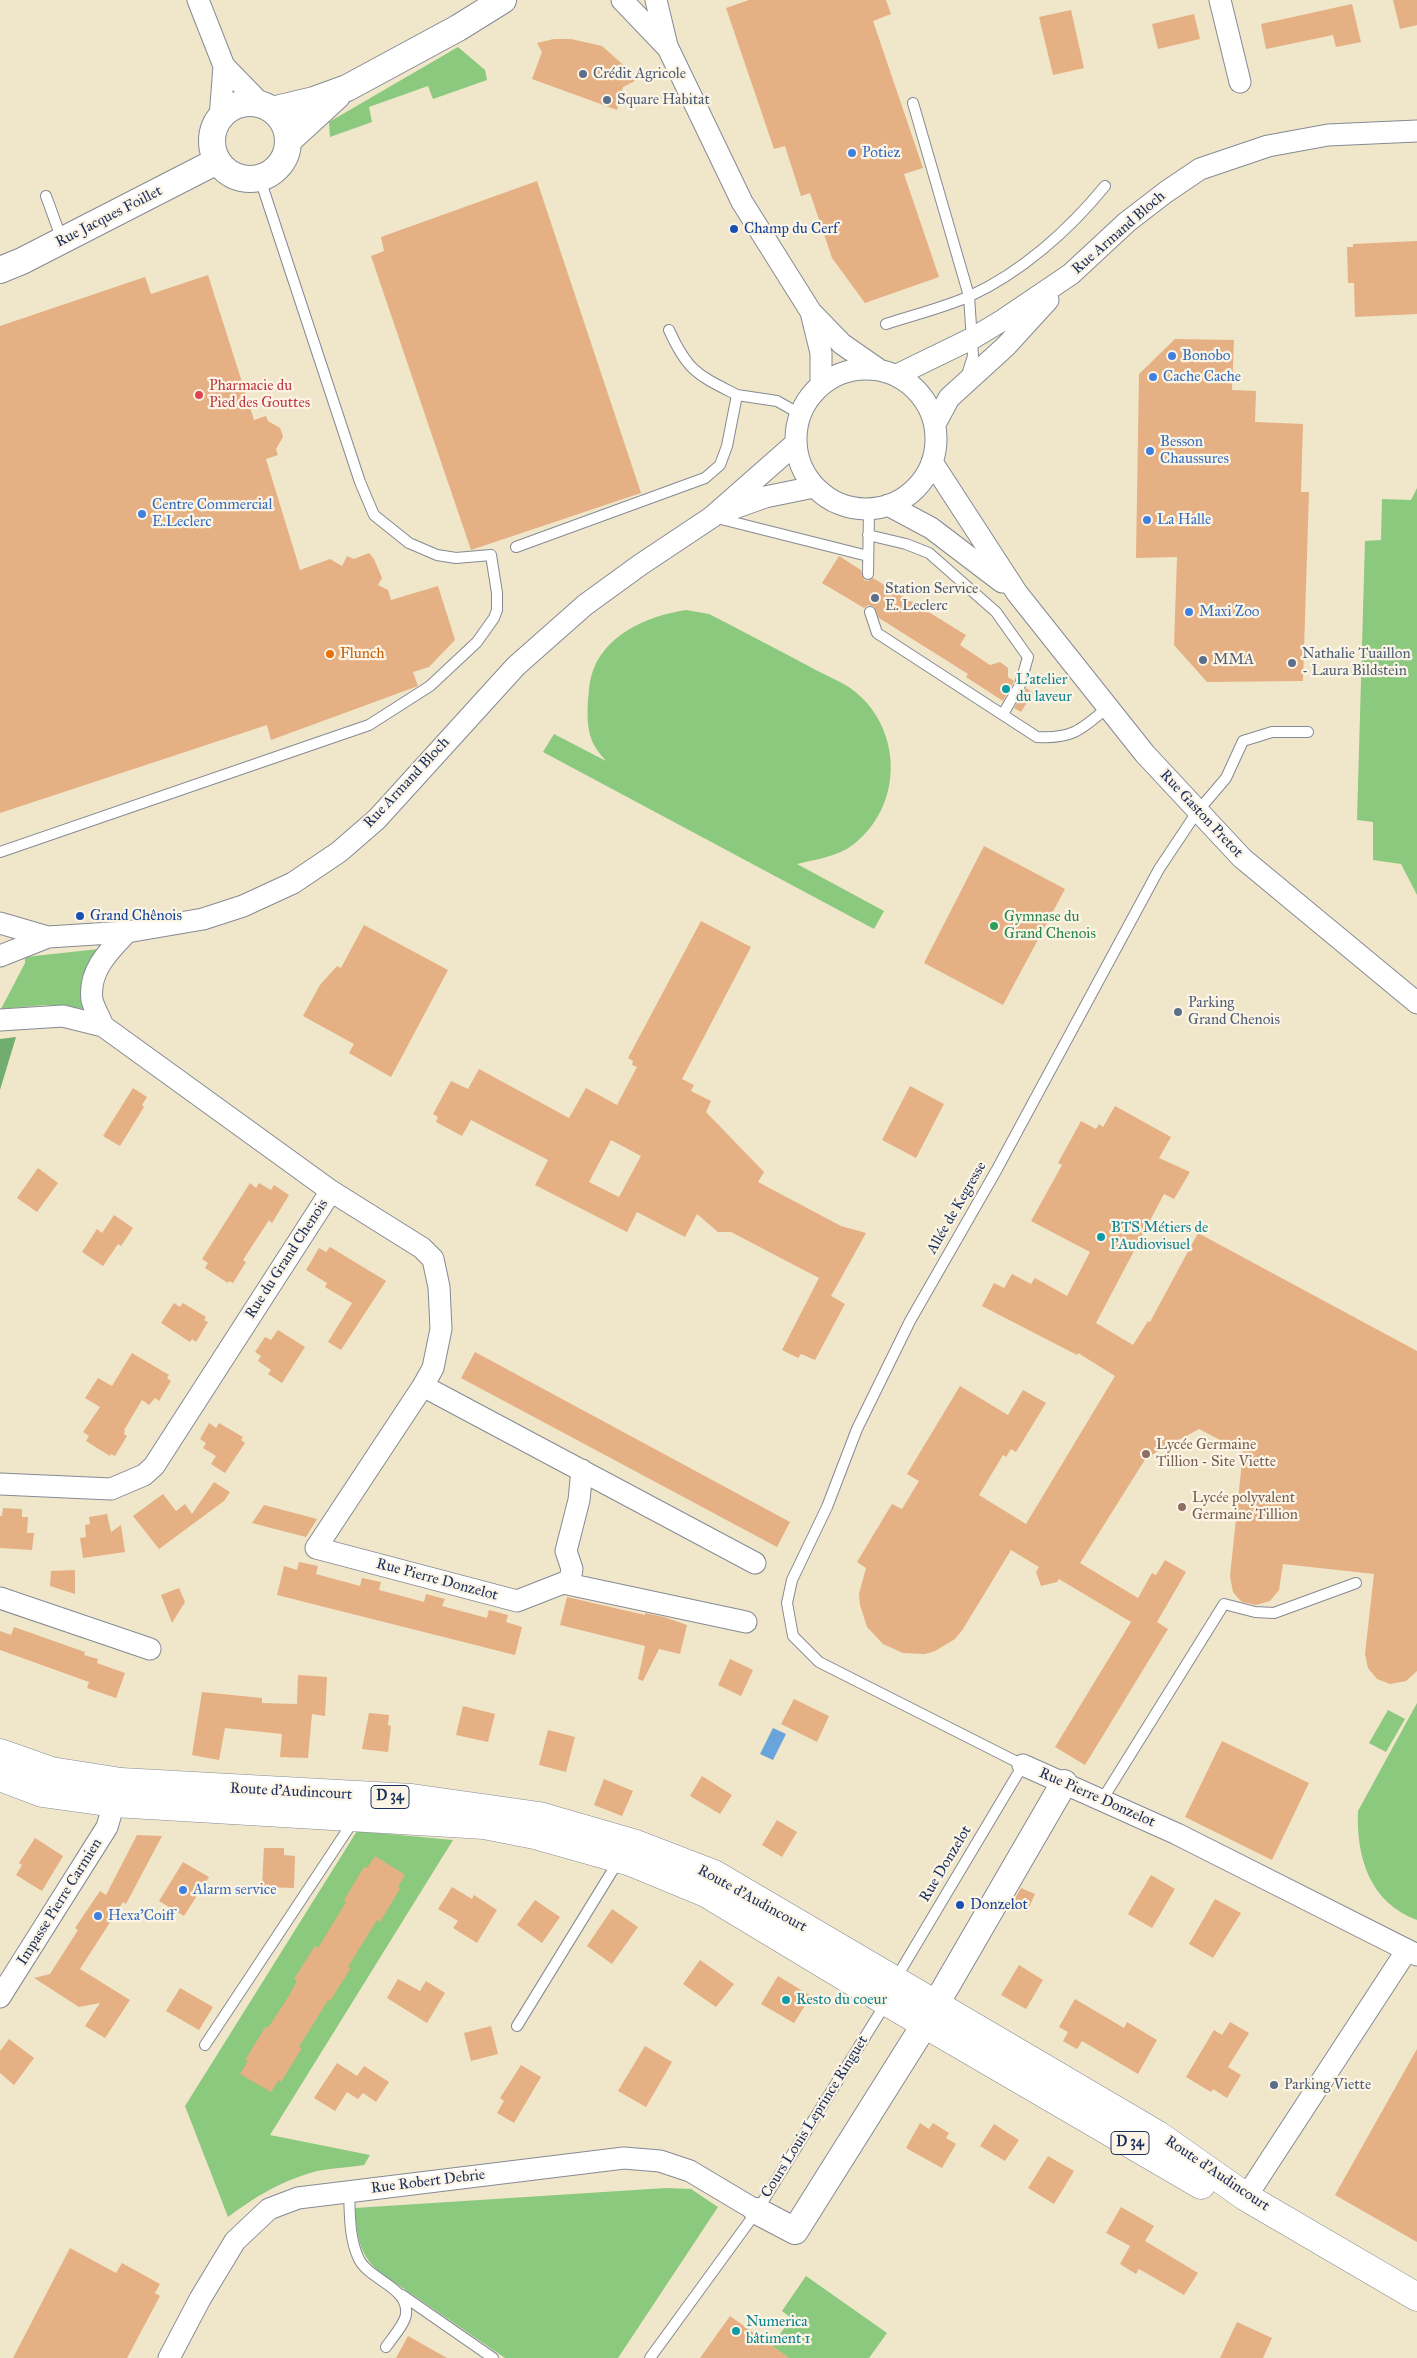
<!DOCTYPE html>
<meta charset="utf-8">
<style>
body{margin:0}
canvas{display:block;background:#f0e6c9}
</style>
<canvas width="1417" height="2358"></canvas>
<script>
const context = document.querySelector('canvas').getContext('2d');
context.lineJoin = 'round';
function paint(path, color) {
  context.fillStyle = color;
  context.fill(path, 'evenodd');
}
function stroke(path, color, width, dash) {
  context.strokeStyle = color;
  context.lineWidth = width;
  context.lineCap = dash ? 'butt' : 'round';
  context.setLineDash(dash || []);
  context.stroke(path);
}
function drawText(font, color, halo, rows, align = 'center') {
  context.font = font + ' "IM FELL Great Primer",serif';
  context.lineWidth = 4.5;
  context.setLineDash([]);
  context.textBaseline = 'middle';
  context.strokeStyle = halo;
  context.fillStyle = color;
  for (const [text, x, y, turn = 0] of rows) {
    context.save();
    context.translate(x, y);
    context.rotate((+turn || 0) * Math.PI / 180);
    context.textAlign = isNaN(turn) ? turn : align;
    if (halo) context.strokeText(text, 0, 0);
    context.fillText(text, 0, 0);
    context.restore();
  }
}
paint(new Path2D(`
 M458 47 485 70 487 80 433 99 428 86 369 107 372 122 330 137 329 122Z
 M1417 488V895L1401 864 1373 860V822L1357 820 1365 541 1381 540 1382 499 1411 500Z
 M686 610 709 614C744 632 779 650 814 669 829 677 848 684 860 696 903 736 901 807 854 844 837 857 817 859 797 864L884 911 874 929 543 752 554 734 606 761C602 756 597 751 594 745 587 732 587 715 588 700 589 693 589 684 591 677 602 635 647 616 686 610Z
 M99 949 85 1009 45 1005 1 1009 25 963V957Z
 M1417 1703V1920C1370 1903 1356 1857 1358 1811Z
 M1388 1710 1405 1719 1386 1752 1369 1743Z
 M357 1831 453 1840 270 2135 370 2155 364 2165C346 2168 327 2168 310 2173 280 2182 253 2198 228 2217L185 2106Z
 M666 2188 691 2189 718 2207 618 2358H505L378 2271C358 2252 357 2235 355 2208Z
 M806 2276 887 2333 869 2358H789L772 2346 791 2318 782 2311Z`), '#8bc97f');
paint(new Path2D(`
 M16 1037 0 1090V1039Z`), '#70ad6e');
paint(new Path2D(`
 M773 1728 786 1734 773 1760 760 1754Z`), '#69a4da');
paint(new Path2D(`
 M749 0H886L891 14 873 21 923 168 904 174 939 277 865 303 832 258 810 193 801 196 785 146 774 149 726 8Z
 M1393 0H1417V25L1400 29Z
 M1352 4 1361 42 1336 47 1333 35 1266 49 1261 24Z
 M1071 10 1084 68 1053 75 1039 17Z
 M1194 14 1200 39 1158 49 1152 24Z
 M554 39H571L602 46 629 70 635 81 623 87 617 110 532 79 542 52 537 43Z
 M537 181 641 493 471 550 371 256 384 251 381 237Z
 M1417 241V314L1355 317 1354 283H1348L1347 247H1353V244Z
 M208 275 254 420 266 416 268 421 280 428 282 433 283 437 276 449 278 455 266 459 300 570 330 559 342 566 347 556 354 559 369 553 374 559 382 578 378 585 388 590 391 600 438 586 455 640 429 667 413 672 418 686 271 740 267 725 0 813V326L145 277 151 294Z
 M1175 339 1234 340 1232 390 1256 391 1255 422 1303 424 1301 492H1309L1303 681 1207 682 1174 645 1177 557 1136 558 1139 374Z
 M839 556 861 570 864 580 868 581 873 578 966 635 960 645 990 665 1000 662 1008 668V677L1014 681 1003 701 966 677 968 674 879 618 874 607 868 605 864 608 822 583Z
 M1026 688 1033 693 1021 712 1014 708Z
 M984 846 1065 889 1003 1005 924 963Z
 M701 921 751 947 682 1079 694 1085 691 1091 711 1101 706 1112 764 1172 758 1182 841 1226 866 1233 831 1296 845 1304 815 1360 801 1354 798 1358 782 1350 819 1278 731 1232H718L697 1214 685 1237 637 1212 627 1232 535 1185 548 1160 471 1120 462 1136 436 1122 438 1117 433 1114 451 1081 468 1089 479 1069 569 1118 586 1088 617 1105 637 1067 632 1065 633 1061 628 1058ZM611 1140 641 1156 619 1197 589 1182Z
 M364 925 448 970 391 1077 349 1053 354 1044 303 1016 320 985 337 966 341 968Z
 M910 1086 944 1104 916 1158 882 1140Z
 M133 1088 147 1097 142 1105 144 1107 120 1146 103 1136Z
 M1115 1106 1171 1137 1159 1158 1190 1172 1174 1199 1164 1194 1096 1323 1133 1345 1148 1321 1150 1322 1198 1233 1417 1351V1671L1406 1681 1390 1684 1377 1679 1368 1668 1365 1654 1374 1574 1283 1564 1279 1590 1270 1601 1256 1605 1242 1602 1237 1597 1233 1592 1230 1576 1243 1452 1199 1429 1146 1458 1080 1563 1138 1598 1152 1573 1156 1575 1165 1560 1186 1572 1157 1622 1168 1629 1085 1765 1055 1747 1131 1622 1059 1579 1057 1582 1041 1586 1036 1572 1039 1567 1011 1550 963 1629 955 1639 935 1651 925 1654 903 1653 883 1644 867 1627 860 1605 859 1594 866 1568 857 1562 892 1504 902 1509 919 1481 907 1474 960 1386 1008 1415 1023 1390 1046 1403 1016 1452 1011 1449 1006 1457 1003 1455 979 1495 1026 1524 1115 1376 1078 1353 1077 1355 982 1306 994 1283 1004 1288 1012 1274 1031 1284 1035 1278 1067 1296 1090 1252 1031 1221 1062 1165 1058 1163 1081 1121 1096 1129 1099 1124 1103 1127Z
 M38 1168 58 1183 37 1212 17 1198Z
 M250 1183 256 1188 259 1183 271 1190 274 1185 289 1195 272 1223 269 1220 243 1260 246 1262 233 1283 229 1281 228 1283 205 1268 208 1263 202 1259Z
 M114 1215 133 1228 121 1246 118 1244 103 1266 82 1252 97 1229 102 1233Z
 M330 1247 386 1281 341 1350 328 1342 352 1303 325 1287 327 1283 306 1270 319 1248 326 1252Z
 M174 1303 180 1307 183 1303 206 1317 204 1320 208 1322 196 1342 192 1339 190 1342 161 1323Z
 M278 1330 305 1347 282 1383 268 1374 271 1370 258 1361 261 1356 255 1352 265 1337 271 1340Z
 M475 1352 790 1522 777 1547 461 1378Z
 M132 1353 169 1375 167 1378 171 1381 159 1401 155 1398 149 1405 142 1400 124 1430 125 1431 124 1434 127 1436 115 1456 111 1454 110 1456 86 1441 89 1436 83 1432 100 1407 85 1398 98 1378 112 1386Z
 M209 1423 216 1428 219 1423 243 1437 241 1440 245 1443 225 1473 211 1464 216 1456 203 1448 206 1443 200 1439Z
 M214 1482 230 1492 224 1501 159 1549 133 1516 163 1494 176 1511 185 1504 192 1514Z
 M264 1505 317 1519 306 1537 252 1523Z
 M3 1508 22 1509V1517H28L27 1533H34L32 1550 0 1548V1516H2Z
 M107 1514 111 1532 121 1525 125 1552 83 1558 80 1538 86 1537 85 1525 90 1524 89 1517Z
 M299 1562 318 1566 316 1574 360 1586 362 1578 381 1582 379 1590 424 1602 426 1594 445 1599 442 1606 487 1618 489 1610 508 1615 506 1622 522 1627 515 1655 277 1595 284 1566 297 1570Z
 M75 1570V1594L50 1586 51 1571Z
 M179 1588 185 1602 172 1623 161 1595Z
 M567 1597 645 1615V1613L664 1617 687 1625 680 1654 659 1649 643 1681 638 1679 645 1646 560 1625Z
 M14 1627 85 1652 84 1655 98 1659 97 1663 125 1673 116 1698 87 1688 89 1682 0 1650V1631L11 1635Z
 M730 1659 753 1670 741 1696 718 1685Z
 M298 1675 327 1677 325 1716 312 1714 308 1758 280 1757 282 1734 225 1728 219 1760 192 1755 202 1692 262 1698V1703L297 1704Z
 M794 1699 829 1716 817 1742 781 1724Z
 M463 1706 495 1714 488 1742 456 1735Z
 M369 1713 389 1715 388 1725 391 1726 388 1752 362 1749Z
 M548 1730 575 1737 566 1772 539 1765Z
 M1222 1741 1309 1783 1272 1860 1185 1817Z
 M702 1776 732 1795 720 1814 690 1796Z
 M604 1779 633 1791 622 1816 594 1805Z
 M777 1820 797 1832 782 1857 762 1845Z
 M137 1835 162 1836 126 1904 123 1902 80 1969 130 2000 105 2038 85 2026 100 2003 79 2007 34 1978 50 1974 78 1930 75 1928 100 1891 106 1895Z
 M35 1838 63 1856 42 1891 16 1875 22 1865 19 1863Z
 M264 1848H284V1855L295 1856 294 1888 262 1887Z
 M375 1856 405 1875 398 1887 400 1889 380 1922 377 1920 348 1967 351 1968 330 2001 328 2000 299 2047 302 2048 281 2082 279 2080 271 2092 240 2074 248 2061 245 2060 266 2026 268 2028 290 1994 297 1981 294 1979 315 1946 318 1948 346 1902 344 1900 364 1867 367 1868Z
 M183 1862 209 1877 184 1916 159 1901Z
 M1151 1875 1175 1889 1152 1928 1128 1914Z
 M452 1887 472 1899 474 1895 497 1910 477 1943 453 1928 458 1921 438 1909Z
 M1021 1888 1035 1894 1027 1912 1011 1905Z
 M1215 1899 1241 1913 1213 1958 1189 1944Z
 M535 1900 560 1917 542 1943 517 1925Z
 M612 1909 638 1927 612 1964 587 1946Z
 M700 1960 734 1984 716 2007 683 1984Z
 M1019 1965 1043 1980 1026 2009 1001 1995Z
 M778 1976 811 1996 794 2023 761 2004Z
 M398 1979 420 1991 426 1981 445 1993 427 2023 387 1998Z
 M180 1988 213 2007 199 2030 166 2011Z
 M1075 1999 1124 2028 1127 2022 1157 2040 1138 2074 1082 2041 1077 2049 1063 2041 1068 2032 1059 2027Z
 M1230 2022 1249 2033 1228 2067 1241 2075 1227 2098 1213 2089 1211 2092 1186 2077 1214 2030 1222 2035Z
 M491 2026 498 2054 471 2061 464 2033Z
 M9 2039 34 2058 14 2085 0 2073V2051Z
 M645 2046 672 2062 646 2107 618 2091Z
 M1417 2049V2242L1335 2195Z
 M337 2063 357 2076 364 2066 389 2082 376 2102 363 2093 358 2099 347 2092 335 2111 314 2098Z
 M521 2065 541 2077 514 2123 497 2113 504 2101 500 2098Z
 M920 2123 929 2129 933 2123 949 2133 946 2138 956 2144 942 2168 906 2148Z
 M994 2124 1019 2140 1005 2161 980 2146Z
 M1048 2156 1074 2171 1054 2204 1028 2188Z
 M1121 2207 1154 2226 1145 2241 1198 2273 1184 2295 1139 2269 1136 2274 1120 2264 1130 2246 1106 2233Z
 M70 2248 116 2273 122 2263 160 2284 155 2293 160 2296 127 2358H13Z
 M730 2316 789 2358H700Z
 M1237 2322 1272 2338 1263 2358H1220Z
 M408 2336 447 2358H396Z`), '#e5b084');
const service = new Path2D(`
 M913 103 969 296 973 356 967 375
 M46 196 62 240
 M886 324C913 315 943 308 970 296 1022 272 1069 230 1105 186
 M737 395 777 401 800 414
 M717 518 868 556
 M868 535 906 544 929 553 996 612 1028 657 1020 685 1003 714
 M516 547 705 478 720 465 727 446 737 395C698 375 688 372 669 330
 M868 574 869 509
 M870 612 877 633 1037 737C1073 739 1082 729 1108 707
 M0 852 369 725 430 686 477 642 494 618 497 610V593L491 555 456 558 437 555 409 543 374 515 360 482 260 179
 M1102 1800 1224 1604 1255 1612 1274 1613 1356 1583
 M895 1980 1023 1765 819 1662 793 1636 787 1603 792 1580 827 1507 857 1429 910 1321 996 1171 1159 869 1197 812 1226 778 1243 741 1272 732H1308
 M517 2026 619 1860
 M205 2045 354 1820
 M349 2192C350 2213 349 2237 358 2257 367 2280 409 2286 406 2314 405 2324 392 2338 386 2347
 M402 2295 493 2358
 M650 2358 757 2211 886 2003`);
const minor = new Path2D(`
 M198 0 224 66 262 105
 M622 0 666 46
 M656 0 667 46 742 202 811 312 842 344 878 369
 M1220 0 1240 82
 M220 118 224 66
 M811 312 821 353V384
 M796 439a70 70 0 1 1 140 0a70 70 0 1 1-140 0Z
 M897 375 973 338 1003 320 1071 274 1127 222 1166 192 1200 169 1268 146 1328 135 1417 131
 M935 424 949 398 1006 346 1048 300
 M932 462 1017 593 1145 754 1242 858 1417 1003
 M888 505 931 528 1002 582
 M726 511 765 497 814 487
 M0 923 48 937
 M0 956 48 937 127 932 203 919 243 906 293 883 339 852 377 819 516 666 585 605 640 565 712 517 795 444
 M0 1020 63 1016 103 1026 331 1191 422 1248 433 1259 439 1287 441 1329 433 1368 423 1386 316 1548 517 1601 563 1583 746 1622
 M103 1026C100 1018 94 1008 92 1000 88 971 109 951 127 932
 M423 1386 755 1563
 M0 1484 111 1489 144 1475 154 1466 331 1191
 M569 1584 572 1569 566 1551 579 1500 582 1470
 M0 1598 150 1649
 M1023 1765 1177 1834 1417 1955
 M0 1997 107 1827 114 1803
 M1246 2197 1407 1950
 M169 2358 200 2299 235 2241 269 2209 298 2198 624 2158 660 2161 690 2171 757 2211`);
const tertiary = new Path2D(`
 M212 141a38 38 0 1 1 76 0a38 38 0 1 1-76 0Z
 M272 110 314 100 347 88 458 28 503 0
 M289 140 337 96
 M0 270 22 261 217 161
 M936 2004 1064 1783
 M757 2211 795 2231 925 2024`);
const primary = new Path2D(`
 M0 1753 51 1771 121 1782 412 1798 539 1816 636 1844 714 1874 1158 2135 1246 2197 1417 2297
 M0 1777 42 1793 114 1803 484 1825 535 1835 631 1862 706 1893 887 2002 1201 2185`);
stroke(service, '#868a94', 12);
stroke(minor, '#868a94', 23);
stroke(tertiary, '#868a94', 28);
stroke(primary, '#868a94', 29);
stroke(service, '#fff', 10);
stroke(minor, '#fff', 21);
stroke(tertiary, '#fff', 26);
stroke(primary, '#fff', 28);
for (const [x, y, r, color] of [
 [583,74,5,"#5c6f8a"],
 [607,100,5,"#5c6f8a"],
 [852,153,5,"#3f7fe0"],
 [734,229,5,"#1a4fb4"],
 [1172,356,5,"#3f7fe0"],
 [1153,377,5,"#3f7fe0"],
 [199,395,5,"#e0444e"],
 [1150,451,5,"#3f7fe0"],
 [142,514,5,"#3f7fe0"],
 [1147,520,5,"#3f7fe0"],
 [875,598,5,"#5c6f8a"],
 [1189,612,5,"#3f7fe0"],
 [330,654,5,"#e8710a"],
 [1203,660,5,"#5c6f8a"],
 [1292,663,5,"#5c6f8a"],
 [1006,689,5,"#0f9aa8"],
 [80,916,5,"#1a4fb4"],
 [994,926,5,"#2e9e5b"],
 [1178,1012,5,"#5c6f8a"],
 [1101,1237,5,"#0f9aa8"],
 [1146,1454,5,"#8d6e63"],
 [1182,1507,5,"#8d6e63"],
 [183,1890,5,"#3f7fe0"],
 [960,1905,5,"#1a4fb4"],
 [98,1916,5,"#3f7fe0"],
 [786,2000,5,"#0f9aa8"],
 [1274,2085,5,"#5c6f8a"],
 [736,2331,5,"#0f9aa8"]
]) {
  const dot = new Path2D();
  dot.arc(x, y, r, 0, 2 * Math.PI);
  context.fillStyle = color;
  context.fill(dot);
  stroke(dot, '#fcf5e5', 2);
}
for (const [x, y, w] of [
 [390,1797,38],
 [1130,2143,38]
]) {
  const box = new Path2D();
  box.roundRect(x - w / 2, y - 11.5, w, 23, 4);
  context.fillStyle = '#fcf5e5';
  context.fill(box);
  stroke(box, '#1b2f5e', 1);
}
drawText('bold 14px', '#1b2f5e', null, [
 ["D 34",390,1797],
 ["D 34",1130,2143]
]);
drawText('15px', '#4e5e75', '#fcf5e5', [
 ["Crédit Agricole",593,74],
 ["Square Habitat",617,100],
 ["Station Service",885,589],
 ["E. Leclerc",885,606],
 ["Nathalie Tuaillon",1302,654],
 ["- Laura Bildstein",1302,671],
 ["MMA",1213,660],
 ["Parking",1188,1003],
 ["Grand Chenois",1188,1020],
 ["Parking Viette",1284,2085]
], 'left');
drawText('15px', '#366cbe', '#fcf5e5', [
 ["Potiez",862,153],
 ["Bonobo",1182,356],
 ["Cache Cache",1163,377],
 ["Besson",1160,442],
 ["Chaussures",1160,459],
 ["Centre Commercial",152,505],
 ["E.Leclerc",152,522],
 ["La Halle",1157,520],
 ["Maxi Zoo",1199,612],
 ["Alarm service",193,1890],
 ["Hexa'Coiff",108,1916]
], 'left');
drawText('15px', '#1b2f5e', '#fcf5e5', [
 ["Rue Jacques Foillet",109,217,-27],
 ["Rue Armand Bloch",1119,233,-41],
 ["Rue Armand Bloch",407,783,-47],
 ["Rue Gaston Pretot",1201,814,47],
 ["Allée de Kegresse",957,1208,-60],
 ["Rue du Grand Chenois",287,1259,-57],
 ["Rue Pierre Donzelot",437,1580,15],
 ["Route d'Audincourt",291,1792,3],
 ["Rue Pierre Donzelot",1097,1798,24],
 ["Rue Donzelot",946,1864,-59],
 ["Route d'Audincourt",752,1899,29],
 ["Impasse Pierre Carmien",60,1902,-58],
 ["Cours Louis Leprince Ringuet",815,2117,-58],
 ["Route d'Audincourt",1217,2174,34],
 ["Rue Robert Debrie",428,2182,-7]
]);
drawText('15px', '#164399', '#fcf5e5', [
 ["Champ du Cerf",744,229],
 ["Grand Chênois",90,916],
 ["Donzelot",970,1905]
], 'left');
drawText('15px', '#be3a42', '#fcf5e5', [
 ["Pharmacie du",209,386],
 ["Pied des Gouttes",209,403]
], 'left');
drawText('15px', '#c56008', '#fcf5e5', [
 ["Flunch",340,654]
], 'left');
drawText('15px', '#0d838f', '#fcf5e5', [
 ["L'atelier",1016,680],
 ["du laveur",1016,697],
 ["BTS Métiers de",1111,1228],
 ["l'Audiovisuel",1111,1245],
 ["Resto du coeur",796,2000],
 ["Numerica",746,2322],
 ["bâtiment 1",746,2339]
], 'left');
drawText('15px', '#27864d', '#fcf5e5', [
 ["Gymnase du",1004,917],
 ["Grand Chenois",1004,934]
], 'left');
drawText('15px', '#785e54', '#fcf5e5', [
 ["Lycée Germaine",1156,1445],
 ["Tillion - Site Viette",1156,1462],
 ["Lycée polyvalent",1192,1498],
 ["Germaine Tillion",1192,1515]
], 'left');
</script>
